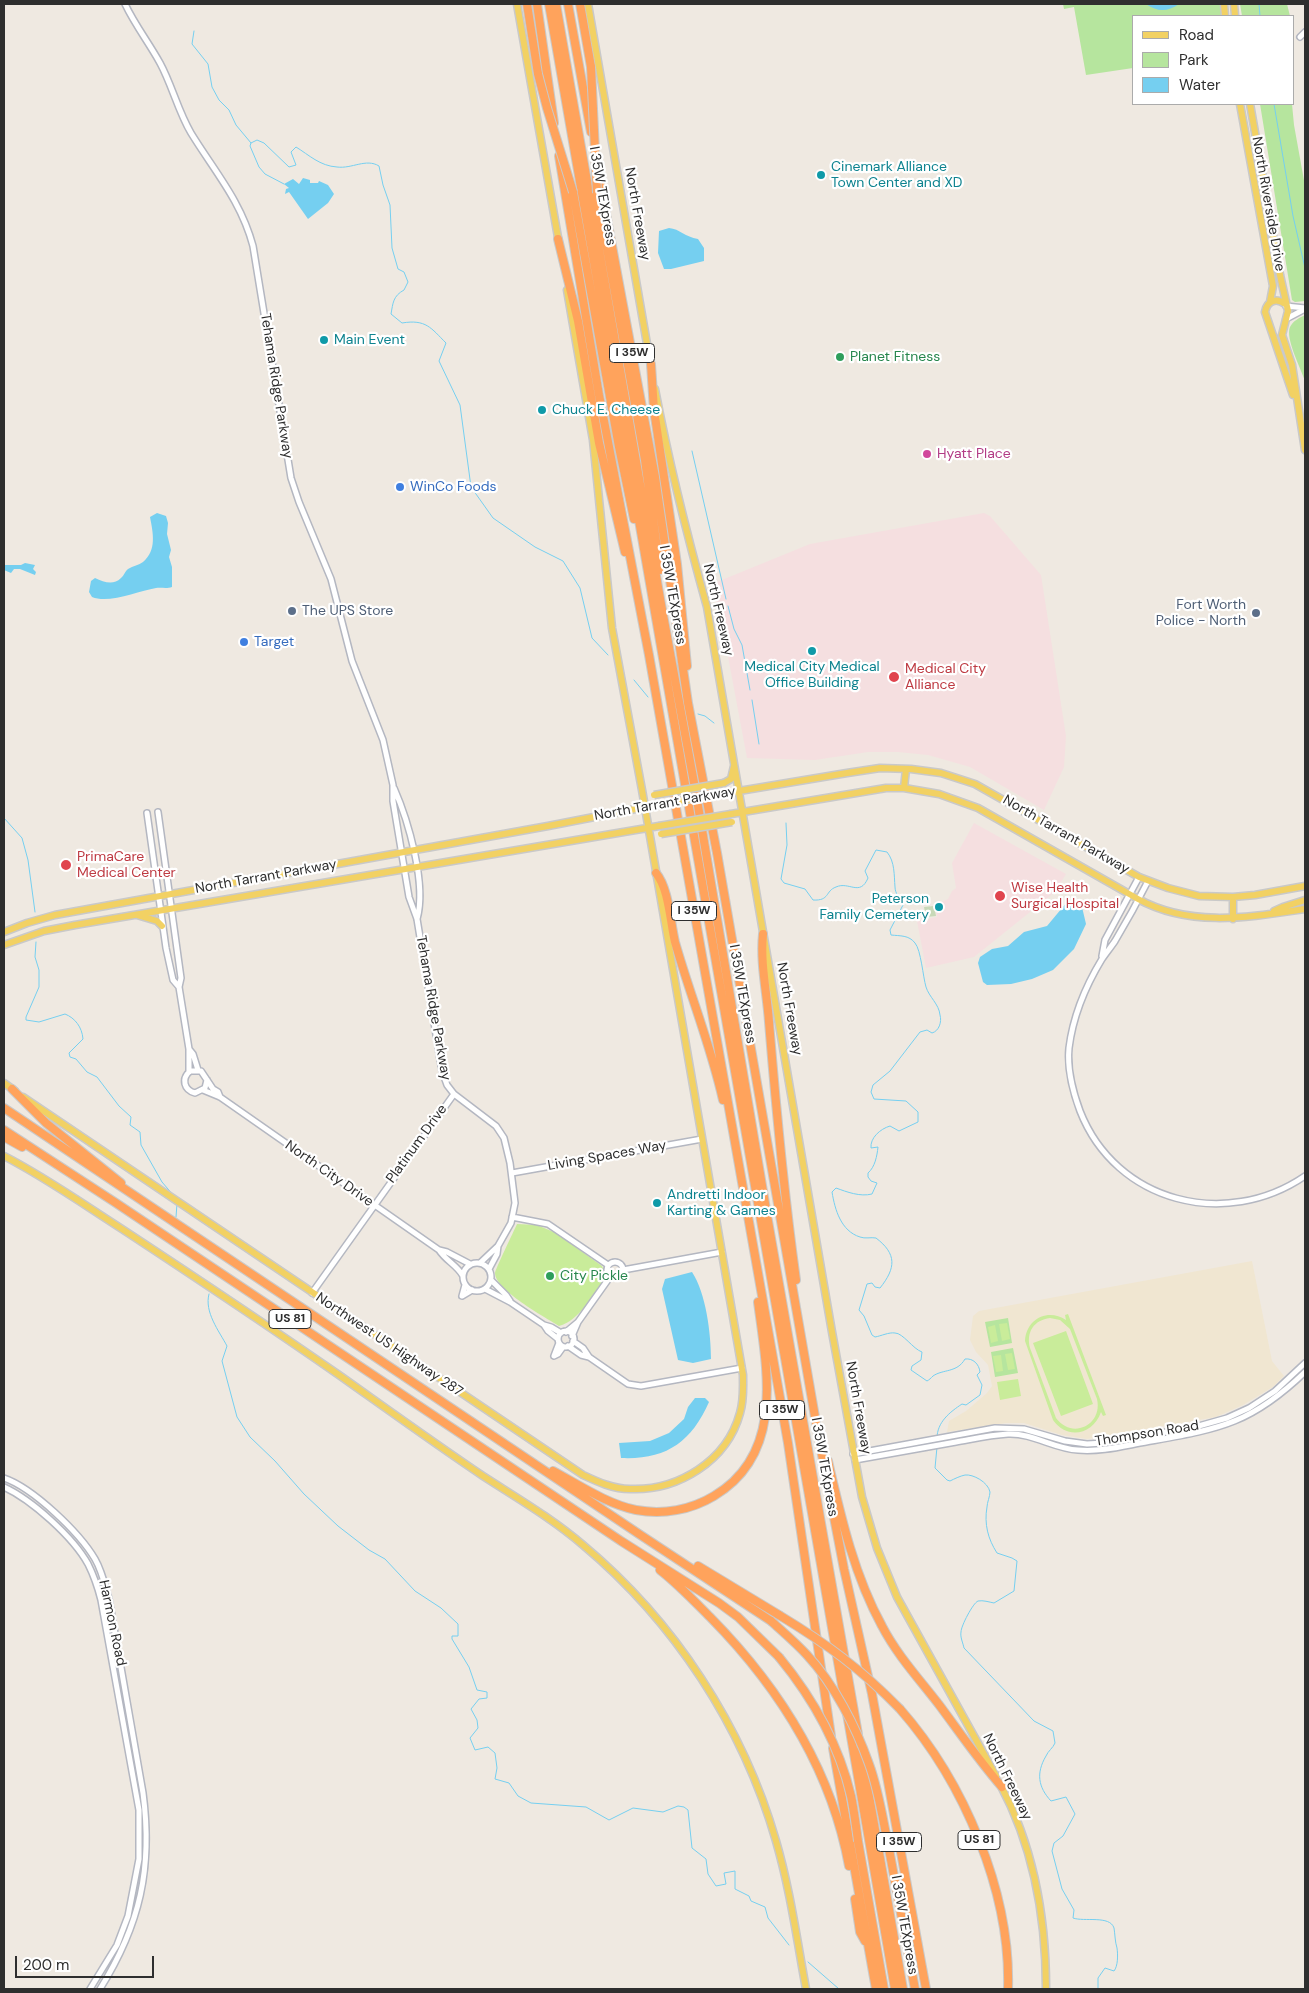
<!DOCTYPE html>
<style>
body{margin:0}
#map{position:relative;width:1309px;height:1993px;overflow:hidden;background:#efe9e1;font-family:"DM Sans",sans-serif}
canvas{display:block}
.frame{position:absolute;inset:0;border:5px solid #2e2e2e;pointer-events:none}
.legend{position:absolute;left:1132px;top:15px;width:162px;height:90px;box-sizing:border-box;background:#fff;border:1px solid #ababab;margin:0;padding:6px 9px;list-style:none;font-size:15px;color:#2e2e2e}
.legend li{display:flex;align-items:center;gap:10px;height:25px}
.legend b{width:25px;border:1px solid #ababab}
.scale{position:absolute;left:15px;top:1956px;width:139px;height:22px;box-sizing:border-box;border:2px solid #2e2e2e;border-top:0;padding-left:6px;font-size:15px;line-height:18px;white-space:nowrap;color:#2e2e2e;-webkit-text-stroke:4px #fff;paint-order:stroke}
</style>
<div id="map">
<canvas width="1309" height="1993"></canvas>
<div class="frame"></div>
<ul class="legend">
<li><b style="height:6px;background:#f2d163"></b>Road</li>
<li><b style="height:14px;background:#b6e59e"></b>Park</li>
<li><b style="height:14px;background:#75cff0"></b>Water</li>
</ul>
<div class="scale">200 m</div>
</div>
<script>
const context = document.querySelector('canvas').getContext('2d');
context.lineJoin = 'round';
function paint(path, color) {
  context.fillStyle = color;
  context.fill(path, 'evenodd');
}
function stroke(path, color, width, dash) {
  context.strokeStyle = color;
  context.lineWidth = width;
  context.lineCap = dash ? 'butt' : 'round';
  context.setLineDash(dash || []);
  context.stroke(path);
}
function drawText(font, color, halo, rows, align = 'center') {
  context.font = font + ' "DM Sans",sans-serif';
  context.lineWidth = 4.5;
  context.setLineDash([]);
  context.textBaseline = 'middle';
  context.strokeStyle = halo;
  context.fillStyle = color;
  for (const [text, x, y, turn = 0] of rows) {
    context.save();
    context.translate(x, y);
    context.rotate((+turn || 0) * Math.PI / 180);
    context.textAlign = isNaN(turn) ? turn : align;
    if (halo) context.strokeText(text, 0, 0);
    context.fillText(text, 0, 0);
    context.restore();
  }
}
paint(new Path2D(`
 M1252 1261 1272 1361 1284 1376 1273 1387 1243 1405 1216 1417 1087 1439 1062 1435 1024 1423H1006L947 1432 949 1421 966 1411 987 1393 992 1386 988 1365 976 1352 970 1340 973 1316 979 1311Z`), '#f0e6d1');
paint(new Path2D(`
 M984 513 990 516 1041 575 1066 736 1064 767 1044 810 970 767 928 755 898 752H868L815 760 747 758 721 619 712 584 810 544Z
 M974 823 1066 874 1055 892 974 957 926 968 917 921 937 917 935 905 948 899 952 891 956 888 952 863Z`), '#f5dfe0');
paint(new Path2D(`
 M1063 4H1221L1222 16H1133V68L1086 75 1074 7 1064 9Z
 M1240 4H1287L1290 16H1242Z
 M1260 104H1292L1294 125 1305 186V301L1295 302 1292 300Z
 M1305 315V381C1301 369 1285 338 1290 327 1293 321 1299 318 1305 315Z
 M1008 1318 1012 1343 990 1347 985 1322Z
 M1013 1348 1018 1373 995 1377 991 1352Z`), '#b6e59e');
paint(new Path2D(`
 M934 906 936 916 926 917 924 907Z`), '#c8d9b8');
paint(new Path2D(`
 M517 1224 537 1225 556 1233 602 1266 605 1273 604 1279C592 1296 580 1320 559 1326 545 1317 495 1290 495 1273 495 1270 514 1231 517 1224Z
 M1068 1314 1106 1415 1103 1416 1101 1412C1093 1435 1067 1440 1053 1420L1025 1341C1026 1319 1048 1308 1066 1320L1065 1315ZM1050 1318 1060 1320 1070 1329 1097 1399C1103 1425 1072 1440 1056 1418L1030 1348C1026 1332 1034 1320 1050 1318Z
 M1007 1323 1010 1339 1002 1341 999 1324Z
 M995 1325 998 1341 991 1343 988 1327Z
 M1066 1331 1093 1404 1061 1416 1033 1343Z
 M1012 1353 1015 1369 1008 1370 1005 1354Z
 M1001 1355 1003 1371 996 1372 993 1356Z
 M1018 1379 1021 1396 1000 1400 997 1382Z`), '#c9ec9a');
paint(new Path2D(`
 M1146 4H1179C1167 12 1158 12 1146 4Z
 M303 178 310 180V183H318L319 181 328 185 334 194 328 203 308 219 289 192 285 194 286 189 289 188 284 184 293 179 299 184Z
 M669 228C680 229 685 237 698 239L704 248V261L671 269H664L658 253 659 231Z
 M157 513 166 516 168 523 167 534 171 550 169 557 172 567V587C166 589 161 587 156 588 138 591 109 604 92 597L89 592 91 581 95 578C104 582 113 586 121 578 124 576 125 571 128 569 133 566 139 565 143 562 157 550 153 533 150 517Z
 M25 563 35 565 33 569 36 572 35 575 20 569H14L11 573 4 570V565H21Z
 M1067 902 1076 903 1082 907 1086 924 1074 949 1053 970 1032 979 1011 984 987 985 983 982 978 963 980 957 992 949 1008 946 1024 932 1047 926Z
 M692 1272C706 1293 711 1334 711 1359L693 1363 678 1360 662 1289 665 1279Z
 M695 1398H705L709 1402C691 1443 665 1460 621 1458L619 1443 650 1441 669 1433 684 1419 688 1407Z`), '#75cff0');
stroke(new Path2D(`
 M1259 4 1260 16
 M194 31 192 44 208 64 212 87 219 100 229 110 236 125 251 143 250 146 259 167 265 174 284 184
 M1274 104 1293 216 1305 268
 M251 143 257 140 264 143 289 167 296 165 291 152 296 147C309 155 320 166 337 167 352 169 366 158 379 166L383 185 390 205 392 248 398 269 404 272 408 282 404 290C393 296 393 303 391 314L402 323C426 319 431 328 446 343L439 361 460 405 471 487 493 518 535 547 563 561 580 588 592 638 608 655
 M692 451 726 599
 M728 606 734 629 742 645 750 690
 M634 680 648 697
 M752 700 759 744
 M698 714 705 716 714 723
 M4 818 22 838 28 860 35 912
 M786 823 787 845 781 879 784 883 805 889 813 900C830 901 825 891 836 887 849 881 860 897 868 878L865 871 876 850 887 852C895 862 894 875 895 887 895 893 900 900 903 905L890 930 891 935C900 936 909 935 915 943 921 950 923 977 926 987 929 997 939 1004 940 1015 942 1022 939 1031 932 1033L927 1030 920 1032 890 1071 873 1085 871 1092 874 1099 906 1101 918 1112V1122L899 1131 890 1126C880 1129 870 1138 871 1148L878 1147C877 1156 875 1167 868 1173V1177L871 1181 877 1183 872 1194C860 1197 847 1192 836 1188L832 1192C835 1210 841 1231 860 1237 865 1239 871 1237 876 1238 897 1254 896 1268 880 1288L875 1287 872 1283 867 1284 859 1310 864 1316 872 1335 875 1337C881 1336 889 1332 895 1333 903 1333 913 1349 922 1352L921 1360 912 1366 911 1370 927 1381C929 1380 931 1378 933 1376 943 1369 957 1373 965 1359 973 1358 979 1364 980 1372L977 1375 982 1385 980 1395 966 1405 962 1404C950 1412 937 1422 937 1438
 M36 942 35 957 39 970V987L26 1017V1020L39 1022 65 1014C75 1018 82 1027 83 1039L69 1053 70 1057 76 1059 87 1072 97 1077 119 1106 131 1117 130 1125 140 1132 141 1145 162 1182 174 1196
 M176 1217 177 1204
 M209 1294C204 1312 219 1331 227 1346L222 1361 237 1417 250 1437 275 1461 304 1494 338 1526 369 1550 385 1559 415 1591 441 1608 458 1624V1636H452V1639L469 1667 477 1690 487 1692V1698L479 1699 471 1709 477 1720 478 1728 470 1738 475 1750 488 1747 495 1753 497 1768 495 1779 509 1783 518 1796 531 1803 586 1807 609 1820 633 1808 663 1812 678 1806 684 1807 688 1810 692 1848 706 1859 708 1874 716 1886 726 1884 724 1873 735 1871V1889L749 1896 751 1901 765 1907 768 1918 789 1945
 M937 1447 935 1468 947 1480 950 1481C954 1479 960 1476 965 1475 973 1474 988 1482 990 1492 990 1496 987 1503 987 1507 984 1524 988 1539 997 1553L1012 1558 1017 1561 1014 1591 994 1603C989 1602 983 1600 978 1601 973 1603 961 1626 961 1632 960 1637 963 1643 964 1648L1034 1721 1053 1731 1055 1743C1053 1748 1048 1751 1046 1756 1036 1773 1038 1787 1051 1801L1066 1797 1075 1814 1063 1836 1054 1843 1052 1851 1062 1889 1074 1910 1073 1918C1084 1922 1110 1915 1114 1928 1115 1934 1115 1942 1117 1948 1118 1955 1118 1966 1114 1971L1105 1968 1098 1978V1989
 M808 1962 839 1989`), '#75cff0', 1);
const minor = new Path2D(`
 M125 4C135 25 149 43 160 63 172 85 178 111 191 133 215 172 241 201 253 246L291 478 299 502 331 579 352 661 383 740 393 785V801L409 897 417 919 442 1071 447 1085 454 1094 496 1126 504 1138 510 1163 515 1203 511 1223 498 1246 497 1254 489 1269
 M1300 37 1305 32
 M1286 306 1305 308
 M1286 319 1305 309
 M394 788C408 820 427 884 417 919
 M158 812 181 978 179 987 189 1049
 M147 813 166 948 173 980 179 987
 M1148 881C1138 901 1127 921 1115 941 1111 947 1106 953 1102 959 1085 987 1073 1016 1069 1048 1067 1068 1073 1092 1080 1111 1116 1203 1226 1230 1305 1176
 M1102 956 1105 940 1139 877
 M189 1072V1049L193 1054 198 1070
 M207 1080 205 1088 195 1093C184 1090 181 1079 190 1071H201L213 1089 218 1092 220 1097
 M203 1090 220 1097 439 1250 447 1252 470 1264
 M512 1173 702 1139
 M512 1217 548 1224 608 1265
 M439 1250C446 1261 457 1265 463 1276
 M607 1270a8 8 0 1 1 16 0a8 8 0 1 1-16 0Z
 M463 1277a14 14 0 1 1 28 0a14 14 0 1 1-28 0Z
 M480 1263 498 1246
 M623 1270 722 1252
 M491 1280 506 1295 510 1301
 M465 1285 462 1296 472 1290
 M485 1289 510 1302 544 1325
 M312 1293 454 1094
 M578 1322 610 1277
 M558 1339a8 8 0 1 1 16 0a8 8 0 1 1-16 0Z
 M566 1332 578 1322 572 1336
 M558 1339 548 1331 544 1325 551 1327 561 1333
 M573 1341 583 1348 589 1357
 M559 1343 554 1356 558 1354 563 1347
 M568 1346 581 1355 589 1357 628 1384 641 1386 742 1368
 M853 1454 995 1428 1024 1429 1065 1441 1087 1444 1104 1443 1195 1427 1227 1418 1249 1408 1275 1391 1305 1363
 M855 1460C888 1454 922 1448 956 1442 973 1439 990 1435 1008 1434 1033 1433 1054 1449 1078 1450 1101 1452 1123 1446 1146 1442 1218 1429 1250 1425 1305 1372
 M4 1478C33 1488 79 1532 95 1559 102 1571 105 1585 109 1599L143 1793C153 1868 140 1925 100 1989
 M4 1487C32 1500 73 1537 88 1564 94 1576 98 1588 101 1600L139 1810V1859L128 1916 117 1945 90 1989`);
const major = new Path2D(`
 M517 4 559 243
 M588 4 651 367
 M1224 4 1225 16
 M1234 4 1235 16
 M1240 104 1273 286 1270 302
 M1250 104 1280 275 1288 311 1282 335 1292 365 1305 450
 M1285 304C1276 297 1267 301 1265 312L1293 395
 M655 389C669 463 687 535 707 607L832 1332 862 1497 877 1548 897 1597 996 1776
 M724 783 731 779 734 766
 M904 788 906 769
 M727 793 847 773 880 768 911 769 941 773 975 784 1139 877 1168 888 1199 896 1233 897 1255 895 1305 886
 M731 814 886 788H904L939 794 978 808 1138 899C1191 928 1250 917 1305 909
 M1233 897V919
 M1274 911 1283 907 1305 900
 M137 915 157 921 162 926
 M4 932 27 923 55 915 548 826 656 805
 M4 945 44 931 75 925 659 826
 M4 1083 15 1091
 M23 1097 583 1475C598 1482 613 1489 630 1489 678 1491 727 1461 740 1413 744 1400 743 1388 743 1375L642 790 612 628 593 440 567 290
 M4 1156C45 1177 83 1204 122 1229 195 1277 267 1325 339 1375 387 1409 434 1443 483 1476 517 1498 553 1519 583 1545 674 1621 743 1726 776 1841 790 1889 797 1940 806 1989
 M1000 1784C1034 1847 1046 1919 1046 1989`);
const highway = new Path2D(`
 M527 4 538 74
 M537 4 554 123
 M549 4 895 1989
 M556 4 661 604 695 788 768 1221 858 1734
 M568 4 591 132
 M580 4 591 67
 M559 156 599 395 649 655 788 1443 831 1736
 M598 171 655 477 688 703 717 853 818 1434 844 1569 872 1694 926 1989
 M573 192 619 447 634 519
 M597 193 645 460 660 570
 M558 239 578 321 599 443 625 552
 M651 364 654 410 677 564 687 666
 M656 873C669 889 670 921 675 942 690 995 711 1046 723 1100
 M763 934C760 963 767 993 769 1022 776 1108 784 1194 796 1280
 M12 1089 46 1123 121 1183
 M4 1108 639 1534 771 1621
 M4 1130 116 1203 621 1541 719 1603 738 1617 779 1657
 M4 1137 22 1147
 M828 1461C841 1517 854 1575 882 1626 897 1655 920 1680 940 1706 960 1733 980 1762 1002 1787
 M553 1471C579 1485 607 1504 636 1510 663 1515 691 1510 714 1496 785 1454 767 1370 758 1302
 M698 1566 779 1615
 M660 1570C678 1584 693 1600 710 1617 779 1687 831 1768 849 1866
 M900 1709C964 1782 1011 1892 1008 1989
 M833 1748 876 1989
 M861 1750 903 1989
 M858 1841 884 1989
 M889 1849 915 1989
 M855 1899 860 1932 865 1941`);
stroke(minor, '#b4b7c1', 8);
stroke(major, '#c9c9c9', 9);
stroke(highway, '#c9c9c9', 10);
stroke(minor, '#fff', 5);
stroke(major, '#f2d163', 6);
stroke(highway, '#ffa35c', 8);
const majorBridge = new Path2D(`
 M654 795 724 783
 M656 805 727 793
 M659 826 731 814
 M661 834 732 822`);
const highwayBridge = new Path2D(`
 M591 67 597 193
 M538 74 547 108 573 192
 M779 1615C827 1644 861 1669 900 1709
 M771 1621C783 1632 796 1643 807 1655 834 1684 856 1727 869 1764 879 1791 883 1821 889 1849
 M779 1657C812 1697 839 1745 851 1796 854 1810 856 1826 858 1841`);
stroke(majorBridge, '#c9c9c9', 9, []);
stroke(highwayBridge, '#c9c9c9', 10, []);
stroke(majorBridge, '#f2d163', 6);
stroke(highwayBridge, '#ffa35c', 8);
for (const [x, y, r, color] of [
 [821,175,5,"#0f9aa8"],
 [324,340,5,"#0f9aa8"],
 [840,357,5,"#2e9e5b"],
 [542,410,5,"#0f9aa8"],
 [927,454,5,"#d1479c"],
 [400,487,5,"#3f7fe0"],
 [292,611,5,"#5c6f8a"],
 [1256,613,5,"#5c6f8a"],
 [244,642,5,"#3f7fe0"],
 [812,651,5,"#0f9aa8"],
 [894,677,6,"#e0444e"],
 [66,865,6,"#e0444e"],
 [1000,896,6,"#e0444e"],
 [939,907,5,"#0f9aa8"],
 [657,1203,5,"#0f9aa8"],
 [550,1276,5,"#2e9e5b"]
]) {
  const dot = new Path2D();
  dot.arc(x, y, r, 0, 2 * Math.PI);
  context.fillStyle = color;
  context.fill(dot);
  stroke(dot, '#fff', 2);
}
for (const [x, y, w] of [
 [632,353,45],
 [694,911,45],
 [290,1319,42],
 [782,1410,45],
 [979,1840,42],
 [899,1842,45]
]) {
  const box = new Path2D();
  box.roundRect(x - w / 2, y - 9.5, w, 19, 4);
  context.fillStyle = '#fff';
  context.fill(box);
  stroke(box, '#2e2e2e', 1);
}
drawText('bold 12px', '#2e2e2e', null, [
 ["I 35W",632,353],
 ["I 35W",694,911],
 ["US 81",290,1319],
 ["I 35W",782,1410],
 ["US 81",979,1840],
 ["I 35W",899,1842]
]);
drawText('14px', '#0d838f', '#fff', [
 ["Cinemark Alliance",831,167],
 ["Town Center and XD",831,183],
 ["Main Event",334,340],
 ["Chuck E. Cheese",552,410],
 ["Medical City Medical",812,667,"center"],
 ["Office Building",812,683,"center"],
 ["Peterson",929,899,"right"],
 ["Family Cemetery",929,915,"right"],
 ["Andretti Indoor",667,1195],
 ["Karting & Games",667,1211]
], 'left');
drawText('14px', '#2e2e2e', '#fff', [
 ["I 35W TEXpress",602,196,80],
 ["North Riverside Drive",1268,204,80],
 ["North Freeway",637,214,80],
 ["Tehama Ridge Parkway",276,386,81],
 ["I 35W TEXpress",672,595,80],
 ["North Freeway",718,610,77],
 ["North Tarrant Parkway",665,804,-10],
 ["North Tarrant Parkway",1066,835,30],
 ["North Tarrant Parkway",266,877,-10],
 ["I 35W TEXpress",742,994,80],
 ["Tehama Ridge Parkway",433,1008,80],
 ["North Freeway",789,1009,80],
 ["Platinum Drive",417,1144,-54],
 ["Living Spaces Way",607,1156,-10],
 ["North City Drive",329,1174,35],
 ["Northwest US Highway 287",389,1345,34],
 ["North Freeway",858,1408,80],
 ["Thompson Road",1147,1434,-9],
 ["I 35W TEXpress",824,1467,80],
 ["Harmon Road",112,1623,78],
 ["North Freeway",1007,1777,64],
 ["I 35W TEXpress",904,1925,80]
]);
drawText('14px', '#27864d', '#fff', [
 ["Planet Fitness",850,357],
 ["City Pickle",560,1276]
], 'left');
drawText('14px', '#b23c85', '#fff', [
 ["Hyatt Place",937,454]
], 'left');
drawText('14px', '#366cbe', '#fff', [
 ["WinCo Foods",410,487],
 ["Target",254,642]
], 'left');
drawText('14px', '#4e5e75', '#fff', [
 ["Fort Worth",1246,605],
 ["Police - North",1246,621],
 ["The UPS Store",302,611,"left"]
], 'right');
drawText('14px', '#be3a42', '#fff', [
 ["Medical City",905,669],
 ["Alliance",905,685],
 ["PrimaCare",77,857],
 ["Medical Center",77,873],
 ["Wise Health",1011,888],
 ["Surgical Hospital",1011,904]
], 'left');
</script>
